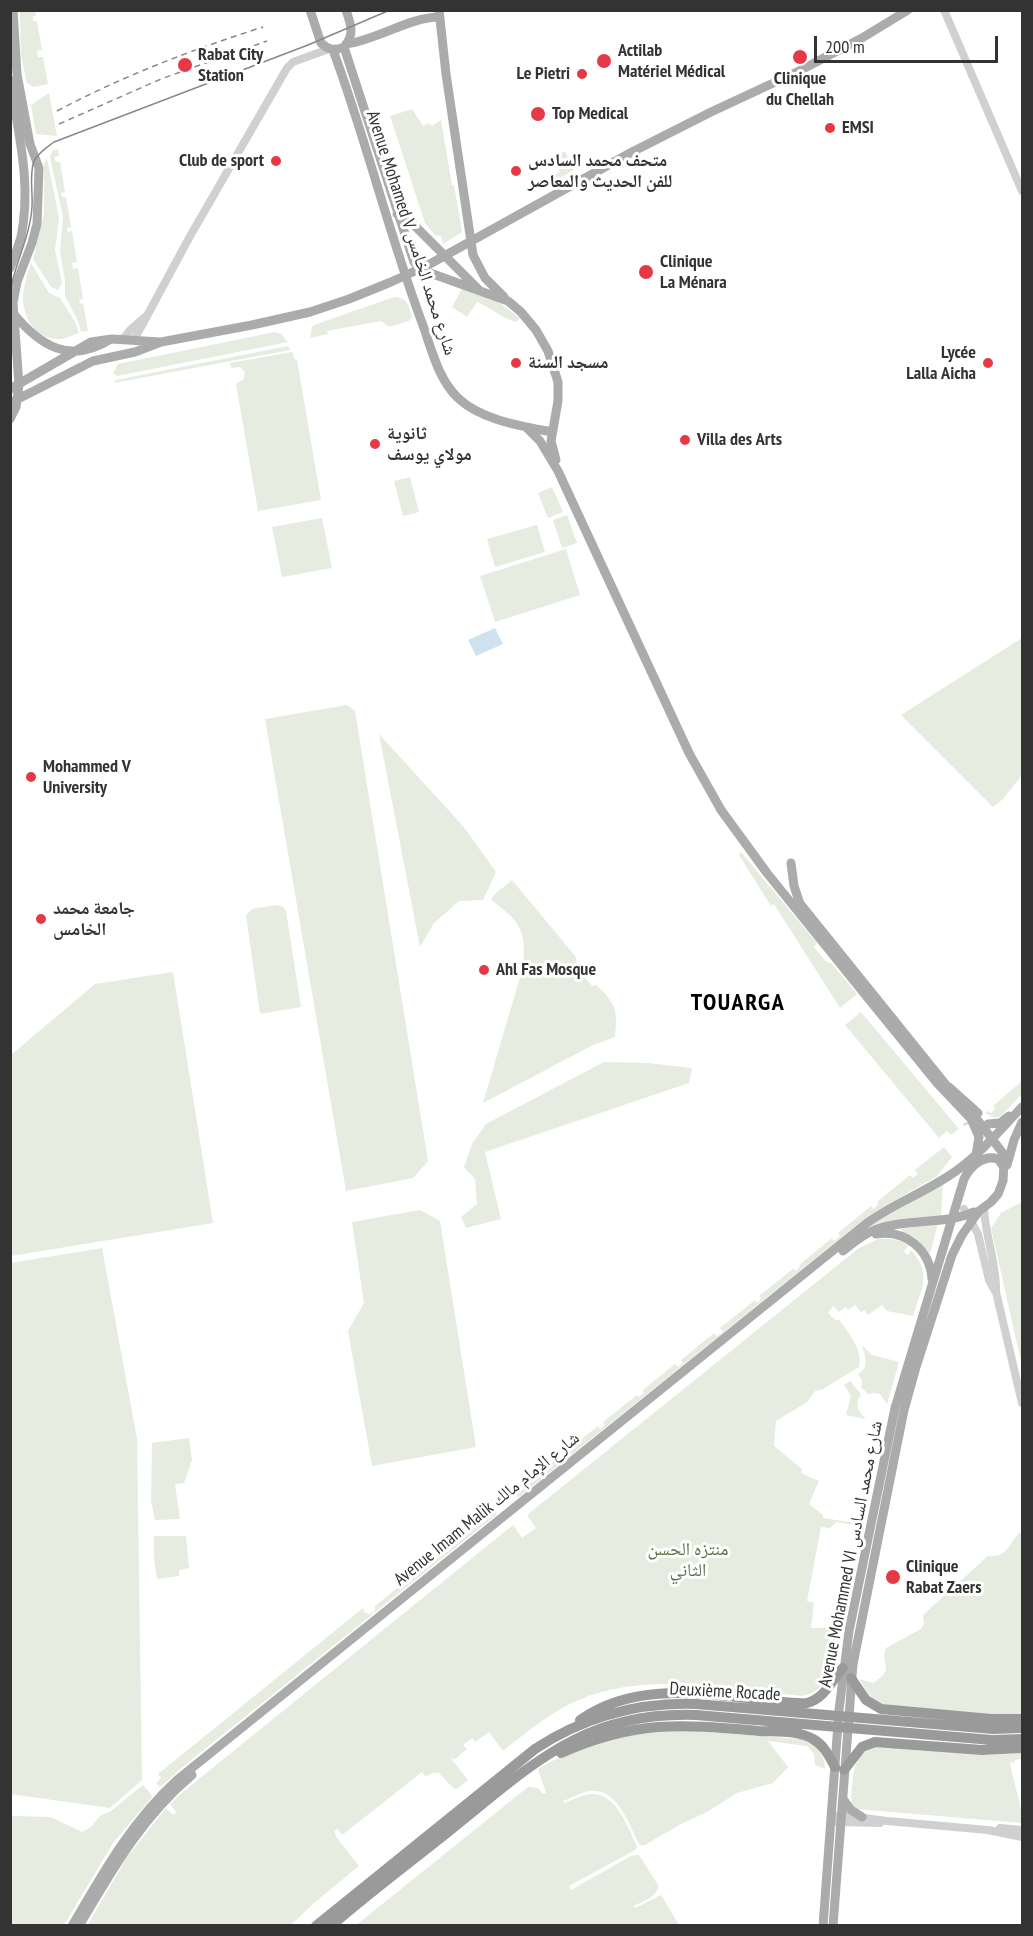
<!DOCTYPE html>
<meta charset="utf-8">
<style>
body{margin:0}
#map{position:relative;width:1033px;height:1936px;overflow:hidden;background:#fff;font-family:"PT Sans Narrow",sans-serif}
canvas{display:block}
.frame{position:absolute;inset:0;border:12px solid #333;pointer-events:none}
.scale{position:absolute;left:814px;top:36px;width:184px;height:27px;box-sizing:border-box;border:3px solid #333;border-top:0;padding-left:8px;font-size:18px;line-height:21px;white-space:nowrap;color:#333;-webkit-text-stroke:4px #fff;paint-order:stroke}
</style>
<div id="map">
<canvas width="1033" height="1936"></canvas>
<div class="frame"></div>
<div class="scale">200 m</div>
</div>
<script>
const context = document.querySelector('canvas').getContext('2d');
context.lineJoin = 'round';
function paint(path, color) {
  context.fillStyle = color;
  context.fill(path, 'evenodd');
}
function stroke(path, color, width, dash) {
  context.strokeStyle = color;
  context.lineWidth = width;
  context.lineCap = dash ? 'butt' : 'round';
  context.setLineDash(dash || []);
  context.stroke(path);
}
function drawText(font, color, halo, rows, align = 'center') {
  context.font = font + ' "PT Sans Narrow","Noto Naskh Arabic",sans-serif';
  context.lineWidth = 6;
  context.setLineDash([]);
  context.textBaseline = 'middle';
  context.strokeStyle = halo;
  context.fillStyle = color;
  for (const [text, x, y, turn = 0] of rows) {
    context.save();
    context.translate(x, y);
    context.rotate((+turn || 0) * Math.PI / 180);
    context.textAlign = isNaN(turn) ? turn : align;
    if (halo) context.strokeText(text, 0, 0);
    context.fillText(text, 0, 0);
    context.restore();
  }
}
paint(new Path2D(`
 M20 11H35L36 16H33V21H37L42 50 37 51 38 57H43L48 84 33 87 27 83 21 56Z
 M49 93 50 98 57 136 36 134 31 105Z
 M412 109 423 126 429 123 432 126 441 120 452 185H454L462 232 443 244 441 236 435 235 425 223 390 116Z
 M58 149 59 156 54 157 56 162H60L65 192 61 193 62 197H66L71 227 67 228 68 232 72 231 77 262 72 263 73 269 78 268 83 299 79 300 80 304 83 303 88 331 81 332 78 321 65 296V281L60 251 63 217 50 157 52 151Z
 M565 151 574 170 543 187 540 182 560 172 554 160 558 158 557 156Z
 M47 158 59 218 55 250 62 283 58 290 51 287 33 259 44 214V164Z
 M31 263 49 293 60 298 75 322 79 333C73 335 67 338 61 339 36 341 22 317 23 295 24 284 28 273 31 263Z
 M463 287 497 301 520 318 516 322C501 318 492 308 477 302L467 317 452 307Z
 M394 297C407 297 409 306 412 317L409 321 389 327 381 321 327 331 328 334 310 338 312 327 314 325Z
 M275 332 281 334 288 342 117 376 113 373 118 364Z
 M288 346 290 350 114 383 116 380Z
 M292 352 295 360H297L321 500 258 511 236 384 244 379 245 372 240 367 231 368 230 363Z
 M410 477 419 512 403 516 394 481Z
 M552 487 563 512 548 518 538 493Z
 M567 515 577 543 562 548 553 520Z
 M322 518 332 568 282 577 272 527Z
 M537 525 545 552 495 567 487 539Z
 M566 549 580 595 495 622 480 576Z
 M1022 638V775L1003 799 993 807 901 715Z
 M347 705 355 711 428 1161 413 1178 346 1191 265 719Z
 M379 734 463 826 496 872 483 900 459 901 434 923 420 947Z
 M741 852 817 943 814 947 826 962 831 963 857 994 840 1008 774 904 771 906 739 855Z
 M512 880 576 957 577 968 592 986 596 985C616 1003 618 1011 615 1037L593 1045 483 1103 523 967C527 931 520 921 491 900 496 891 505 887 512 880Z
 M276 905 282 906 286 911 301 1007 260 1014 246 915 252 909Z
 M173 972 213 1223 11 1256V1055L95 984Z
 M861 1012 959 1129 951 1135 947 1131 939 1138 845 1025Z
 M604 1062 648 1063 692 1068 689 1083 485 1152 501 1219 466 1228 461 1217 477 1204 475 1179 464 1167 472 1144 486 1124Z
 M1022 1081V1094L1001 1116 995 1118 985 1113 988 1111 991 1113 995 1109 993 1106Z
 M944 1147 952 1157 937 1176 868 1216 519 1497 511 1496 521 1488 524 1490 528 1487 526 1484 559 1457 562 1460 566 1456 564 1453 598 1426 600 1429 605 1425 603 1422 637 1395 639 1397 644 1393 643 1390 675 1364 678 1367 683 1363 681 1360 714 1333 717 1336 723 1332 720 1328 755 1300 757 1303 761 1299 759 1296 793 1269 796 1271 800 1267 799 1265 832 1238 834 1241 840 1236 838 1233 871 1206 873 1209 878 1205 877 1202 910 1175 913 1178 918 1174 915 1170Z
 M943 1184 941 1216 871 1228 870 1226Z
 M1022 1202V1366L991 1228 1001 1213Z
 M420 1210 440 1221 476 1447 372 1466 348 1331 364 1303 352 1222Z
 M938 1223 930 1254 919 1241 900 1229Z
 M878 1239C889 1238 898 1239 908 1245L904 1252 908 1255 911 1250C933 1275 921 1288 913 1316L887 1311 882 1305 868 1315 865 1310 861 1312 855 1305 848 1310 846 1307 839 1312 833 1306 828 1313 835 1320H839C849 1332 863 1351 859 1367L823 1389 815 1391 807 1402 776 1421 774 1446 802 1469 801 1473 819 1481 809 1504 823 1515V1518L862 1524 861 1526 837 1522 830 1528 821 1527 807 1601 814 1603 811 1628 839 1627C836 1651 832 1692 802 1696 733 1689 644 1671 579 1700 550 1712 527 1732 503 1751L489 1732 475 1742 472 1738 463 1745 467 1749 454 1760 449 1756 468 1780 457 1789H454L439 1773H432L426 1777 422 1772 346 1832 342 1835 338 1829 334 1831 337 1838 359 1866 314 1903 291 1925 87 1926 127 1857 166 1808 173 1815 176 1812 170 1804 184 1791 513 1525 522 1538 536 1528 527 1515 859 1248Z
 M102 1248 137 1439 142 1780 110 1808 10 1794 11 1263Z
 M862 1345 872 1355 899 1362 887 1404 880 1394 874 1393 868 1394 861 1387 862 1380 858 1374C870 1367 865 1357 862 1345Z
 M850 1381 861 1394C854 1404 858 1412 866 1419L846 1415 851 1396 844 1385Z
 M189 1438 192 1460 184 1483 175 1484 180 1519 155 1520 151 1501 152 1443Z
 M497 1507 496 1515 180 1769 162 1786H159L156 1783 161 1778 158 1774 363 1608 365 1613 370 1614 375 1611V1606L406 1581 408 1584 413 1580 411 1577 445 1549 448 1552 452 1548 450 1545 482 1520 484 1522 489 1518 487 1515Z
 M1022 1531V1714L993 1715 882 1705 872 1699 859 1679 873 1683C897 1668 879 1664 886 1648L921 1629 924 1624 923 1615 988 1556C1009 1558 1009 1541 1022 1531Z
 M154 1536H186L189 1568 179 1570V1576L157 1579 154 1558Z
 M684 1730 801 1739C816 1744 825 1753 825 1769L815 1765 814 1754 807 1746 768 1741 788 1767 773 1783 737 1793 707 1812 681 1824 643 1846 639 1844C629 1825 618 1788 590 1791 581 1792 572 1798 563 1801L564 1803C573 1800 583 1794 592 1794 616 1793 629 1829 637 1847L635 1850 569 1886 571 1890 631 1856 639 1855 658 1885C658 1897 643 1901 634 1906L635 1908 661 1895 679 1925 355 1926 528 1787 538 1788 543 1794 546 1793 538 1769C584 1741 631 1733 684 1730Z
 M877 1746 984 1755 1022 1753V1759L1015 1760V1762L1010 1763C1013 1783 1022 1802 1022 1823L856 1809C850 1802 851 1796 852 1787 854 1765 856 1755 877 1746Z
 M143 1785 151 1794 152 1797 113 1843 64 1925H11V1817L14 1816 51 1817 82 1832 91 1827 100 1816 111 1811Z`), '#e6ecdf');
paint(new Path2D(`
 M495 628 503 644 476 656 468 640Z`), '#cfe2ee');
stroke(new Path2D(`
 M967 1122 968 1124`), '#d6d6d6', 9, [9, 4.5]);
stroke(new Path2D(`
 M944 10 1022 191
 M123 339 131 329 145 317
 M134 340 189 238 287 68 293 62 329 49
 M984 1208C985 1236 997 1264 996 1292L1022 1403
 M964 1209 978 1234 989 1280 995 1291
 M836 1817 841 1815 887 1821 988 1830 1022 1837
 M836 1822 880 1823
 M1000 1828 1022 1830`), '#d0d0d0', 8);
stroke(new Path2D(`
 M310 10 321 43C328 50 335 51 344 47 355 35 351 25 346 10
 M439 10 446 74 473 255 485 278 504 297
 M346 44C377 40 409 17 440 17
 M344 47 414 262 419 269 508 301 521 312 536 330 548 351 558 382V401L551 441 556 460
 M333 50C366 139 388 231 421 320 431 346 437 378 458 398 481 420 521 426 552 432
 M10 80C18 132 32 184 21 237 18 248 14 258 10 268
 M397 214 409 220 478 289
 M13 313C40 346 70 365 111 339
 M10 389 91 342 112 339 160 342
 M10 403 93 361 135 352 161 342 252 325 310 312 349 299 391 282 428 265 632 152 711 112 799 71 862 38 908 10
 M10 419 16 407 19 385 13 303 17 282 32 243 37 224 39 168 30 144 17 74 13 10
 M526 427 540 441 558 471 689 753 721 810 767 873 867 997 937 1083 971 1119
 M791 863 794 886 800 904
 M798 901 951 1091
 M949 1087 978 1113
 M972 1121 979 1137 976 1155
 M988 1124 1000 1123 1009 1116
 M1007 1165 1014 1140 1022 1122
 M876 1234C906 1229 930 1250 932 1279
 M843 1251C853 1243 863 1234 875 1230 907 1218 944 1225 974 1212
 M843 1799 851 1810 862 1817
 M72 1926C103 1873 131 1822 177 1780L867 1223C895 1203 928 1191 956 1171 981 1153 1001 1129 1022 1107
 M79 1926C112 1870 142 1817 192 1775
 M823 1926 839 1710 849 1631 895 1408 964 1179C970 1167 983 1154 998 1159L1004 1167
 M833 1926 853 1664 904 1410 916 1367 952 1255 962 1235 979 1211 991 1202 998 1194 1003 1181 1004 1163 1002 1152 976 1118`), '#ababab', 9);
stroke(new Path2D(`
 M851 1678 866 1700 881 1709 991 1719H1022
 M580 1720C635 1681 703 1694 765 1700 779 1701 793 1704 807 1703 825 1698 831 1681 843 1668
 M561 1753C636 1720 679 1724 759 1731 776 1732 798 1730 813 1739 824 1745 829 1756 835 1767
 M844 1770 862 1747 875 1742 982 1750 1022 1748
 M316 1926 535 1749C584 1717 637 1702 696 1704L993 1729 1022 1728
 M331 1926C369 1893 409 1863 448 1832 531 1766 582 1711 696 1715L992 1740 1022 1739`), '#9a9a9a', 10);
stroke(new Path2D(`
 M10 292C15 263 30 237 32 207 33 193 29 174 34 161 39 152 46 148 54 142L308 45 390 10
 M10 347V390`), '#888', 1.5);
stroke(new Path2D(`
 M57 111C123 76 191 50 263 27
 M59 124 161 79 267 41`), '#888', 1.5, [6, 4.5]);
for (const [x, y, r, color] of [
 [800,57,8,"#e63946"],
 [604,61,8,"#e63946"],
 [185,65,8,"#e63946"],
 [582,74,6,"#e63946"],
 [538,114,8,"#e63946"],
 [830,128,6,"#e63946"],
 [276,161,6,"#e63946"],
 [516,171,6,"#e63946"],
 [646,272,8,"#e63946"],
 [516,363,6,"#e63946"],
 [988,363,6,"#e63946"],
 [685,440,6,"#e63946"],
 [375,444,6,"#e63946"],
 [31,777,6,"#e63946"],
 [41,919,6,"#e63946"],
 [484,970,6,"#e63946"],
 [893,1577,8,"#e63946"]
]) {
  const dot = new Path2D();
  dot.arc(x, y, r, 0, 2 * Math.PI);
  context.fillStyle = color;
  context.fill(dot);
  stroke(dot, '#fff', 2);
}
drawText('bold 18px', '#333', '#fff', [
 ["Actilab",618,51],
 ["Matériel Médical",618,72],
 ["Rabat City",198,55],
 ["Station",198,76],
 ["Le Pietri",570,74,"right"],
 ["Clinique",800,79,"center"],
 ["du Chellah",800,100,"center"],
 ["Top Medical",552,114],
 ["EMSI",842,128],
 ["Club de sport",264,161,"right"],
 ["متحف محمد السادس",528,161],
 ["للفن الحديث والمعاصر",528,182],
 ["Clinique",660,262],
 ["La Ménara",660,283],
 ["Lycée",976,353,"right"],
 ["Lalla Aicha",976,374,"right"],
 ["مسجد السنة",528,363],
 ["ثانوية",387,434],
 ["مولاي يوسف",387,455],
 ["Villa des Arts",697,440],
 ["Mohammed V",43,767],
 ["University",43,788],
 ["جامعة محمد",53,909],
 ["الخامس",53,930],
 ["Ahl Fas Mosque",496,970],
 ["Clinique",906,1567],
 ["Rabat Zaers",906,1588]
], 'left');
drawText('18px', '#333', '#fff', [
 ["Avenue Mohamed V شارع محمد الخامس",411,233,72],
 ["Avenue Imam Malik شارع الإمام مالك",487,1509,-39],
 ["Avenue Mohammed VI شارع محمد السادس",851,1554,-79],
 ["Deuxième Rocade",725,1692,3]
]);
drawText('18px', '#56703f', '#fff', [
 ["منتزه الحسن",688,1550],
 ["الثاني",688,1571]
]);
context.letterSpacing = '1.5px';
drawText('bold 24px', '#000', '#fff', [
 ["TOUARGA",738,1003]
]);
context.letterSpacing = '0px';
</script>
